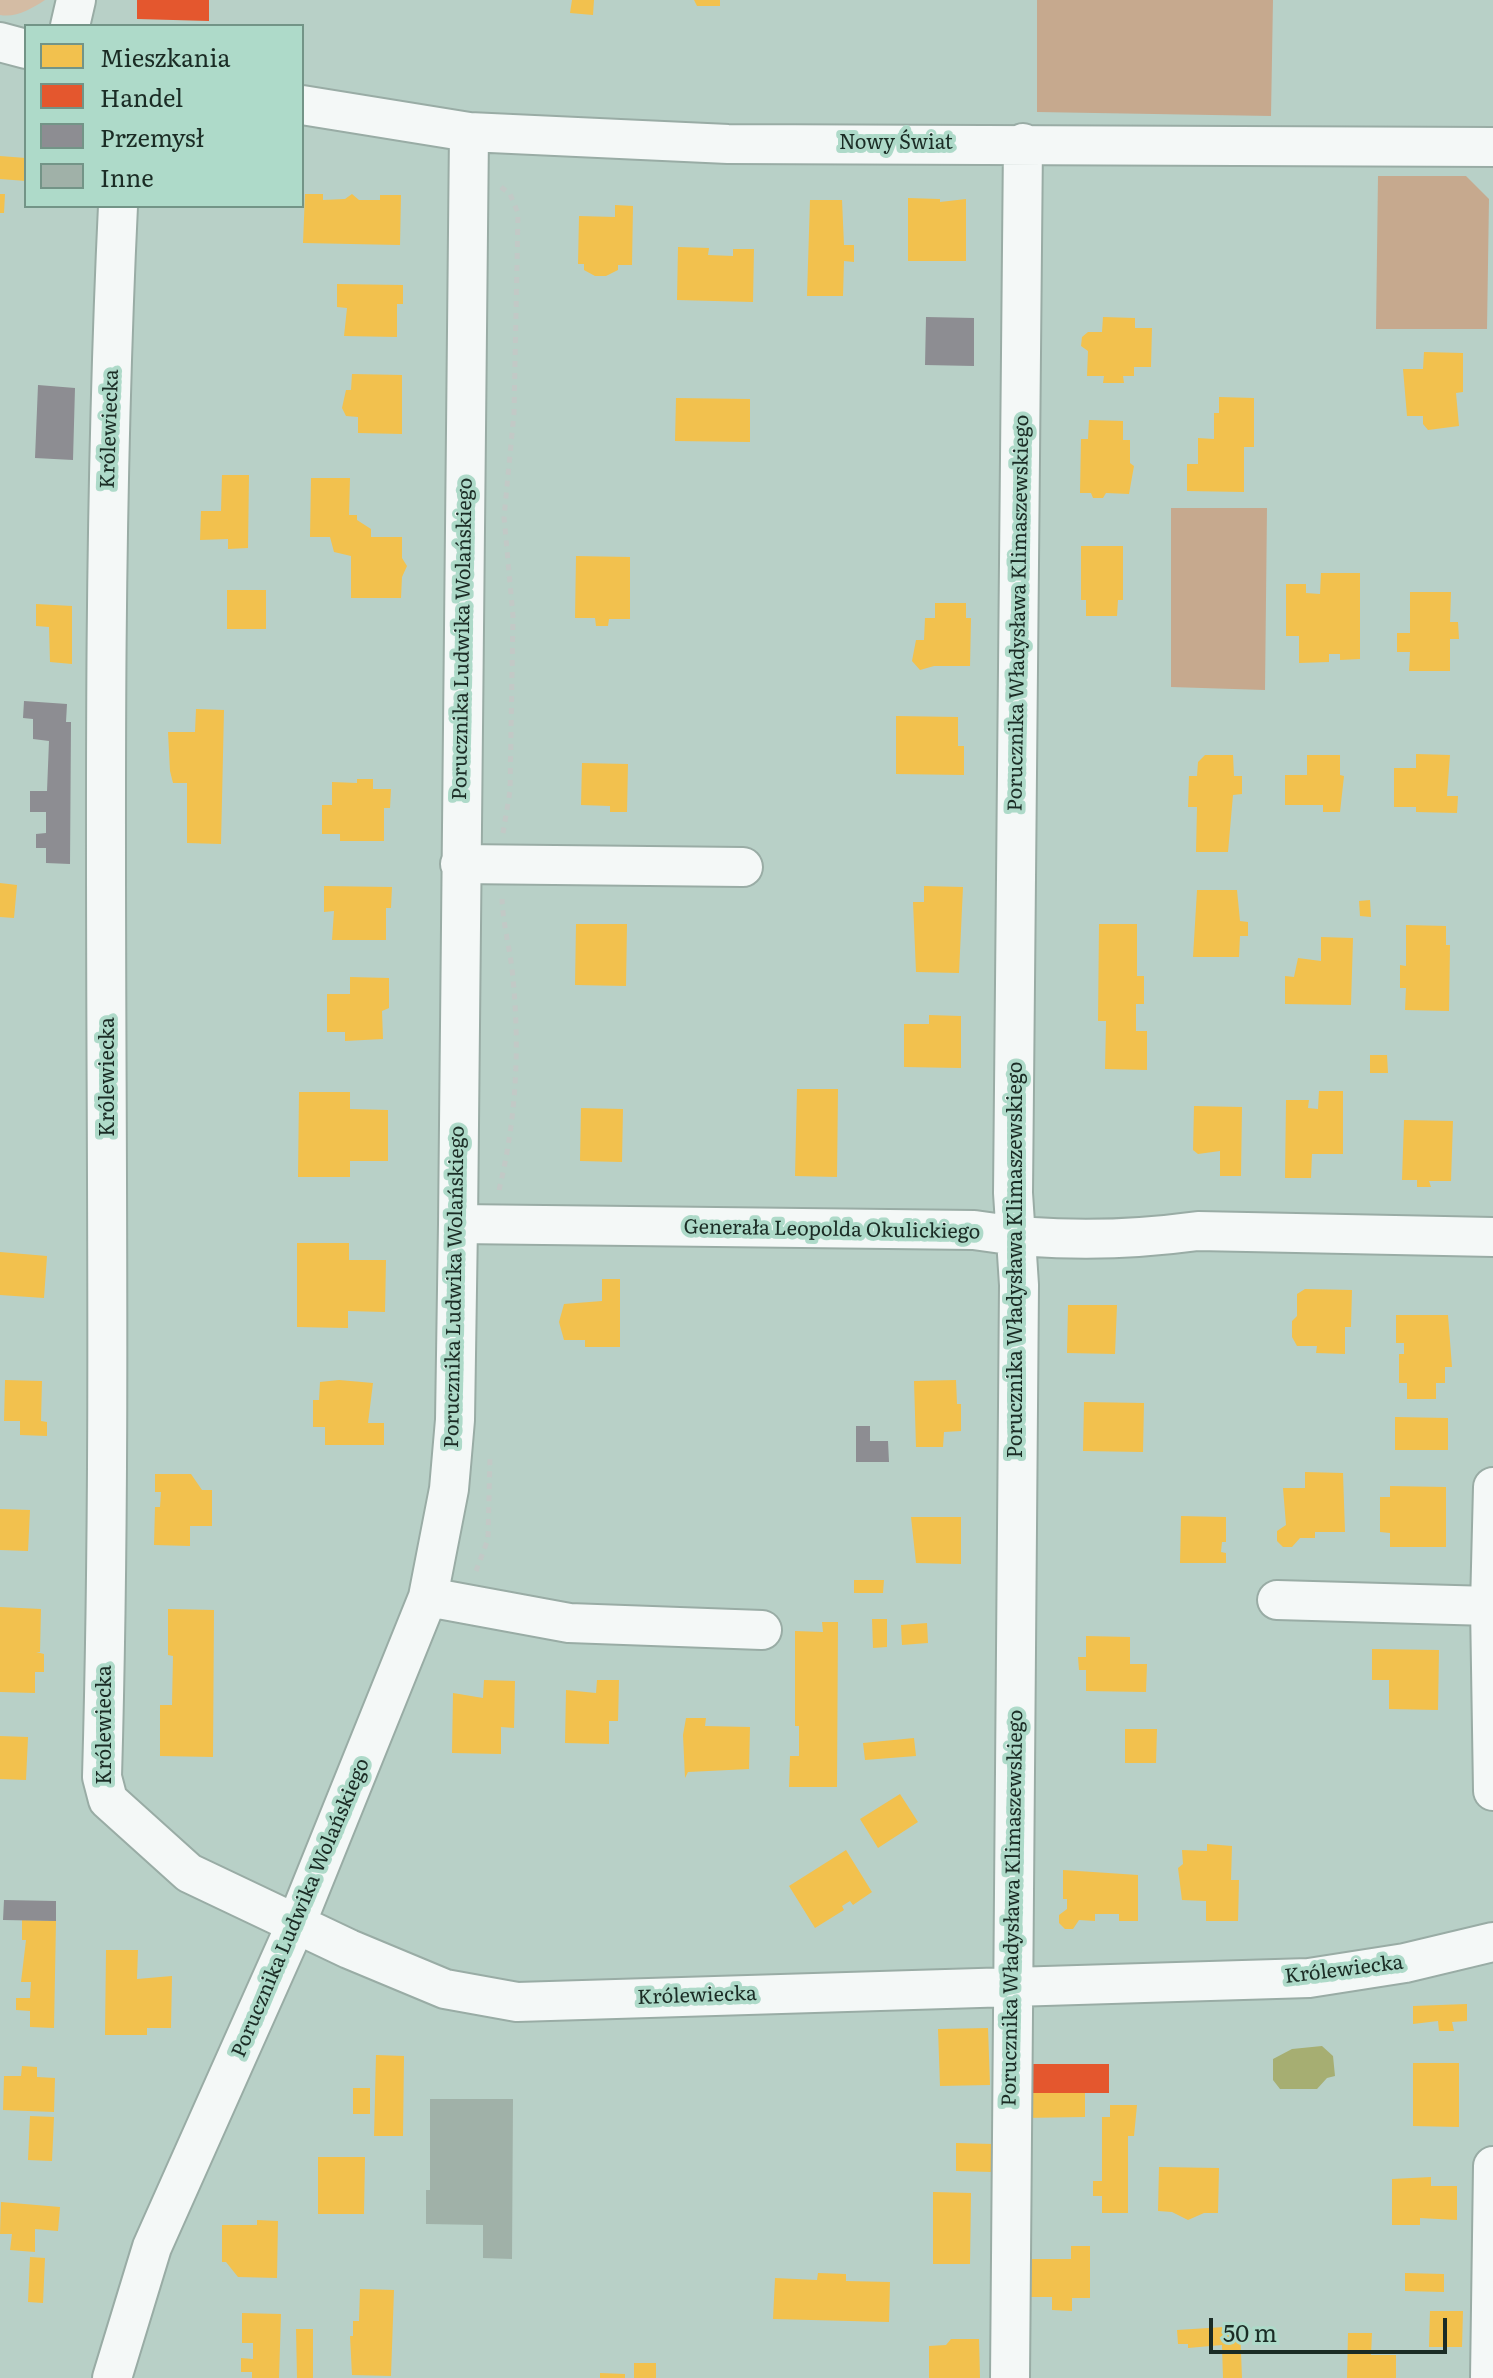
<!DOCTYPE html>
<meta charset="utf-8">
<style>
body{margin:0}
#map{position:relative;width:1493px;height:2378px;overflow:hidden;background:#b8d0c7;font-family:Literata,serif}
canvas{display:block}
.legend{position:absolute;left:24px;top:24px;width:280px;height:184px;box-sizing:border-box;background:#aedac9;border:2px solid #739487;margin:0;padding:10px 14px;list-style:none;font-size:24px;color:#1b2c25}
.legend li{display:flex;align-items:center;gap:16px;height:40px}
.legend b{width:40px;border:2px solid #739487}
.scale{position:absolute;left:1209px;top:2318px;width:238px;height:36px;box-sizing:border-box;border:4px solid #1b2c25;border-top:0;padding-left:10px;font-size:24px;line-height:28px;white-space:nowrap;color:#1b2c25;-webkit-text-stroke:6px #aedac9;paint-order:stroke}
</style>
<div id="map">
<canvas width="1493" height="2378"></canvas>
<ul class="legend">
<li><b style="height:22px;background:#f2c14e"></b>Mieszkania</li>
<li><b style="height:22px;background:#e4572e"></b>Handel</li>
<li><b style="height:22px;background:#8d8d92"></b>Przemysł</li>
<li><b style="height:22px;background:#a0b1a8"></b>Inne</li>
</ul>
<div class="scale">50 m</div>
</div>
<script>
const context = document.querySelector('canvas').getContext('2d');
context.lineJoin = 'round';
function paint(path, color) {
  context.fillStyle = color;
  context.fill(path, 'evenodd');
}
function stroke(path, color, width, dash) {
  context.strokeStyle = color;
  context.lineWidth = width;
  context.lineCap = dash ? 'butt' : 'round';
  context.setLineDash(dash || []);
  context.stroke(path);
}
function drawText(font, color, halo, rows, align = 'center') {
  context.font = font + ' Literata,serif';
  context.lineWidth = 8;
  context.setLineDash([]);
  context.textBaseline = 'middle';
  context.strokeStyle = halo;
  context.fillStyle = color;
  for (const [text, x, y, turn = 0] of rows) {
    context.save();
    context.translate(x, y);
    context.rotate((+turn || 0) * Math.PI / 180);
    context.textAlign = isNaN(turn) ? turn : align;
    if (halo) context.strokeText(text, 0, 0);
    context.fillText(text, 0, 0);
    context.restore();
  }
}
paint(new Path2D(`
 M0 0H45C31 9 16 18 0 15Z`), '#d4bca4');
paint(new Path2D(`
 M1037 0H1273L1271 116 1037 112Z
 M1378 176H1466L1489 199 1487 329H1376Z
 M1171 508H1267L1265 690 1171 687Z`), '#c6a98e');
paint(new Path2D(`
 M1322 2046 1333 2056 1335 2076 1327 2078 1317 2089H1280L1273 2080V2059L1292 2049Z`), '#a6ae72');
paint(new Path2D(`
 M572 0H594L593 15 570 13Z
 M694 0H720V6H697Z
 M0 156 26 158V181L0 179Z
 M0 194H5L4 213H0Z
 M305 194H323V200L345 199 352 194 359 200H380V195H401L400 245 303 243Z
 M908 198 940 199V202L966 199V261H908Z
 M810 200H842L844 245H854V262L844 261 843 296H807Z
 M615 205 633 206 632 265H618V270L606 276H595L584 270V264H578L579 216 615 217Z
 M678 247 709 248 708 255 733 256V249H754L753 302 677 300Z
 M337 284 403 285V304H397V337L344 336 347 308 337 307Z
 M1103 317 1135 318V328H1152L1151 367H1134V376H1123L1124 383H1103L1104 376H1087L1088 351 1081 346 1082 337 1088 332H1102Z
 M1424 352 1463 353V392L1456 393 1459 426 1428 430 1423 424V416H1407L1403 369H1423Z
 M352 374 402 375V434L358 433V417L346 416 342 408 346 390H351Z
 M1219 397 1254 398V447H1244V492L1187 491V464H1198V438L1214 439V413H1219Z
 M676 398 750 399V442L675 441Z
 M1089 420 1123 421V440H1130V463L1134 466 1129 494 1106 493 1103 498H1093L1091 493H1080L1081 439H1088Z
 M222 475H249L248 548 228 549V539L200 540 201 511H221Z
 M311 478H350L349 515H357V520L371 529V537H402V558L407 566 402 577 401 598H351V556L334 552 330 537H310Z
 M1081 546H1123V600H1118L1117 616H1086V600H1081Z
 M576 556 630 557V619H609L608 626H596L595 618H575Z
 M1321 573H1360V659L1340 660V654H1329V662L1299 663V636H1286V584H1306V593L1320 594Z
 M227 590H266V629H227Z
 M1410 592H1451L1450 622H1458L1459 639H1450V671H1409L1410 652H1397V633H1410Z
 M935 603H966V618H971L970 666H934L920 670 912 661 916 640H924L925 618H935Z
 M36 604 72 606V664L50 662 49 627 36 626Z
 M196 709 224 710 221 844 187 843V783H173L170 771 168 732H195Z
 M896 716 958 717V746H964V775L896 774Z
 M1416 754 1450 755 1447 796H1458L1457 813 1416 812V807H1394V768H1416Z
 M1205 755H1233L1234 776H1242V794L1233 795 1228 852H1196L1197 807H1188L1189 776H1197L1198 762Z
 M1307 755H1340V775L1344 776 1340 812H1323V805H1285V775H1307Z
 M582 763 628 764 627 812H610V806L581 805Z
 M357 779H373V789H391L390 808H384V841H340V834H322V805H332V782L357 783Z
 M0 883 17 885 14 918 0 917Z
 M324 886 392 887 391 908H386V940H332L334 911 324 912Z
 M924 886 963 887 959 973 916 972 913 902H924Z
 M1197 890H1237L1240 921 1248 922V936H1240L1239 957H1193Z
 M1370 900 1371 917 1360 916 1359 901Z
 M576 924H627L626 986 575 985Z
 M1099 924H1137V976H1144V1004H1136V1031H1147V1070L1105 1069 1106 1021H1098Z
 M1406 925 1446 926V945H1450L1449 1011 1405 1010 1406 988H1400V965L1406 966Z
 M1321 937 1353 938 1351 1005 1285 1004V976L1294 977 1298 958 1321 961Z
 M350 977 389 978V1008L382 1011 383 1039 345 1041V1032H327V994H350Z
 M929 1015 961 1016V1068L904 1067V1024H929Z
 M1370 1055H1387L1388 1073H1370Z
 M797 1089H838L837 1177 795 1176Z
 M1319 1091H1343V1154H1312L1311 1178H1285L1286 1100H1309L1308 1108 1318 1109Z
 M299 1092H350V1109L388 1110V1161H350V1177H298Z
 M1194 1106 1242 1107 1241 1176H1220V1151L1198 1154 1193 1150Z
 M581 1108 623 1109 622 1162 580 1161Z
 M1404 1120 1453 1121 1451 1181H1429L1431 1187H1417V1180H1402Z
 M297 1243H349V1260H386L385 1312 348 1311V1328L297 1327Z
 M0 1252 47 1256 44 1298 0 1295Z
 M602 1279H620V1347H585V1340H564L559 1322 564 1304 602 1301Z
 M1305 1289 1352 1290 1351 1327H1345V1354L1316 1353 1317 1346H1297L1292 1337V1321L1297 1316V1294Z
 M1068 1305H1117L1115 1354 1067 1353Z
 M1396 1315H1448L1452 1367H1445V1383H1436V1399H1407V1383H1399V1354H1404V1343H1396Z
 M5 1380 42 1381 41 1421 47 1422V1436L20 1435V1421H4Z
 M339 1380 373 1383 368 1423H384V1445H325V1427H313V1400H319L320 1382Z
 M956 1380 957 1404H961V1431L944 1432 943 1447H916L914 1381Z
 M1084 1402 1144 1403 1143 1452 1083 1451Z
 M1395 1417 1448 1418V1450H1395Z
 M1305 1472 1343 1473 1345 1532H1315V1538H1300L1292 1547H1283L1277 1541V1531L1286 1525 1283 1488H1305Z
 M155 1474H191L202 1490H212V1526H190V1546L154 1545 155 1507H160L161 1492H155Z
 M1390 1486 1446 1487V1547H1390V1533L1380 1532V1497H1390Z
 M0 1509 30 1510 28 1551 0 1550Z
 M1181 1516 1226 1517V1542H1222L1221 1552 1226 1553V1563H1180Z
 M911 1517H961V1564L916 1563Z
 M854 1580H884L883 1593H854Z
 M0 1607 41 1609 40 1652H36L44 1654V1672H35V1693L0 1692Z
 M168 1609 214 1610 213 1757 160 1756V1705H172L173 1656 168 1655Z
 M872 1619H887V1647L873 1648Z
 M822 1622H838L837 1787H789L790 1756H799V1726H795V1631L823 1632Z
 M927 1623 928 1643 902 1645 901 1625Z
 M1086 1636 1130 1637V1664H1147L1146 1692 1086 1691V1670H1079L1078 1657H1086Z
 M1372 1649 1439 1650 1438 1710 1389 1709V1680H1372Z
 M484 1680 515 1681 514 1728 501 1727V1754L452 1753 453 1693 483 1698Z
 M597 1680H619L618 1721H609V1744L565 1743 566 1690 596 1693Z
 M686 1718H706L705 1726 750 1727 749 1769 688 1772 685 1778 683 1735Z
 M1125 1729H1157L1156 1763H1125Z
 M0 1736 28 1737 26 1780 0 1779Z
 M914 1738 916 1756 865 1760 863 1743Z
 M900 1794 918 1822 878 1848 860 1819Z
 M1207 1844 1232 1846 1231 1880H1239L1238 1921H1206V1901L1182 1900 1178 1868 1183 1864 1182 1850 1207 1851Z
 M846 1850 872 1892 853 1905 850 1901 842 1906 844 1910 815 1928 789 1886Z
 M1063 1870 1138 1875V1921H1119V1914H1095V1921L1079 1920 1073 1929H1065L1059 1923V1915L1067 1909V1899H1063Z
 M22 1920 56 1921 54 2028 30 2027V2011L16 2010V1998H30L31 1982H21L26 1940H22Z
 M106 1950H138L137 1979 172 1976 171 2028H147V2035H105Z
 M1467 2004V2021L1452 2022 1454 2031H1439L1438 2021 1413 2024V2006Z
 M988 2028 990 2085 940 2086 938 2029Z
 M376 2055 404 2056 403 2136H374Z
 M1413 2063H1459V2127L1413 2126Z
 M22 2066 37 2067V2077L55 2078 54 2112 3 2110 4 2076H21Z
 M353 2088H370V2114H353Z
 M1022 2093H1085V2117L1022 2118Z
 M1110 2105H1137L1134 2136H1128V2213H1102V2196H1093V2181H1102V2117H1110Z
 M30 2116 54 2117 52 2161 28 2160Z
 M956 2143 993 2144 992 2172 956 2171Z
 M318 2157H365L364 2214H318Z
 M1159 2167 1219 2168 1218 2213H1204L1188 2220 1172 2212 1158 2211Z
 M1431 2177V2186H1457V2220L1420 2218V2225H1392V2179Z
 M933 2192 971 2193 970 2264H933Z
 M1 2202 60 2207 58 2231 35 2229V2252L10 2250 12 2234H0Z
 M257 2220 278 2221 277 2278 238 2277 226 2262H222V2225H257Z
 M1071 2246H1090V2298H1072V2311L1052 2310V2297H1031L1032 2259H1071Z
 M30 2257 45 2258 43 2303 28 2302Z
 M818 2273 846 2274V2281L890 2282 889 2322 773 2319 775 2278 817 2280Z
 M1405 2273 1444 2274V2292L1405 2291Z
 M360 2289 394 2290 391 2376 352 2375 350 2336H353V2321H359Z
 M1430 2311H1463L1462 2347H1429Z
 M242 2313 281 2314 279 2378H252V2372H241V2358L253 2359V2343H242Z
 M1240 2326 1242 2378H1223L1222 2345 1188 2348V2344H1178L1177 2330Z
 M296 2329H313V2378H297Z
 M1348 2333H1372L1371 2355H1396V2378H1347Z
 M951 2339H979L980 2378H929V2346L946 2345Z
 M634 2363H656V2378H634Z
 M600 2373 625 2374V2378H600Z`), '#f2c14e');
paint(new Path2D(`
 M137 0H209V21L137 19Z
 M1028 2064H1109V2093H1028Z`), '#e4572e');
paint(new Path2D(`
 M926 317 974 318V366L925 365Z
 M38 385 75 388 73 460 35 458Z
 M24 701 67 704 66 722H71L70 864 46 863V848H36V834L46 833V812H30V791H47L49 741 33 739V719L23 718Z
 M856 1426H870V1441H888L889 1462H856Z
 M4 1900 56 1901V1921L3 1920Z`), '#8d8d92');
paint(new Path2D(`
 M430 2099H513L512 2259 483 2258V2225L426 2224V2190H430Z`), '#a0b1a8');
const minor = new Path2D(`
 M70 26 76 0
 M0 42 26 49
 M302 105 469 132 728 144 1493 147
 M118 206C93 729 117 1253 102 1777L108 1800 189 1873 349 1949 445 1989 517 2002 1309 1978 1405 1963 1493 1942
 M460 864 743 867
 M458 1224 974 1230C1048 1242 1124 1241 1198 1231L1493 1237
 M1493 1487 1490 1606 1493 1791
 M428 1597 569 1623 762 1630
 M1277 1600 1490 1606
 M112 2378 152 2247 296 1924 428 1597 449 1489 455 1420 458 1224 469 132
 M1010 2378 1019 1285 1013 1193 1023 143
 M1490 2378 1493 2166`);
stroke(minor, '#99aca5', 42);
stroke(new Path2D(`
 M501 187 510 194 518 213 514 413 504 517 513 616 510 791 503 833
 M499 1190C516 1120 520 1051 513 979 511 952 503 926 502 899
 M476 1571 488 1539 490 1456`), '#c2c9c6', 5, [6, 6]);
stroke(minor, '#f4f8f7', 38);
drawText('20px', '#1b2c25', '#aedac9', [
 ["Nowy Świat",896,143],
 ["Królewiecka",110,429,-88],
 ["Porucznika Władysława Klimaszewskiego",1019,613,-89],
 ["Porucznika Ludwika Wolańskiego",463,639,-89],
 ["Królewiecka",108,1077,-90],
 ["Generała Leopolda Okulickiego",832,1230,1],
 ["Porucznika Władysława Klimaszewskiego",1016,1260,-90],
 ["Porucznika Ludwika Wolańskiego",455,1287,-89],
 ["Królewiecka",105,1725,-90],
 ["Porucznika Ludwika Wolańskiego",301,1908,-67],
 ["Porucznika Władysława Klimaszewskiego",1013,1908,-89],
 ["Królewiecka",1344,1970,-7],
 ["Królewiecka",697,1996,-2]
]);
</script>
